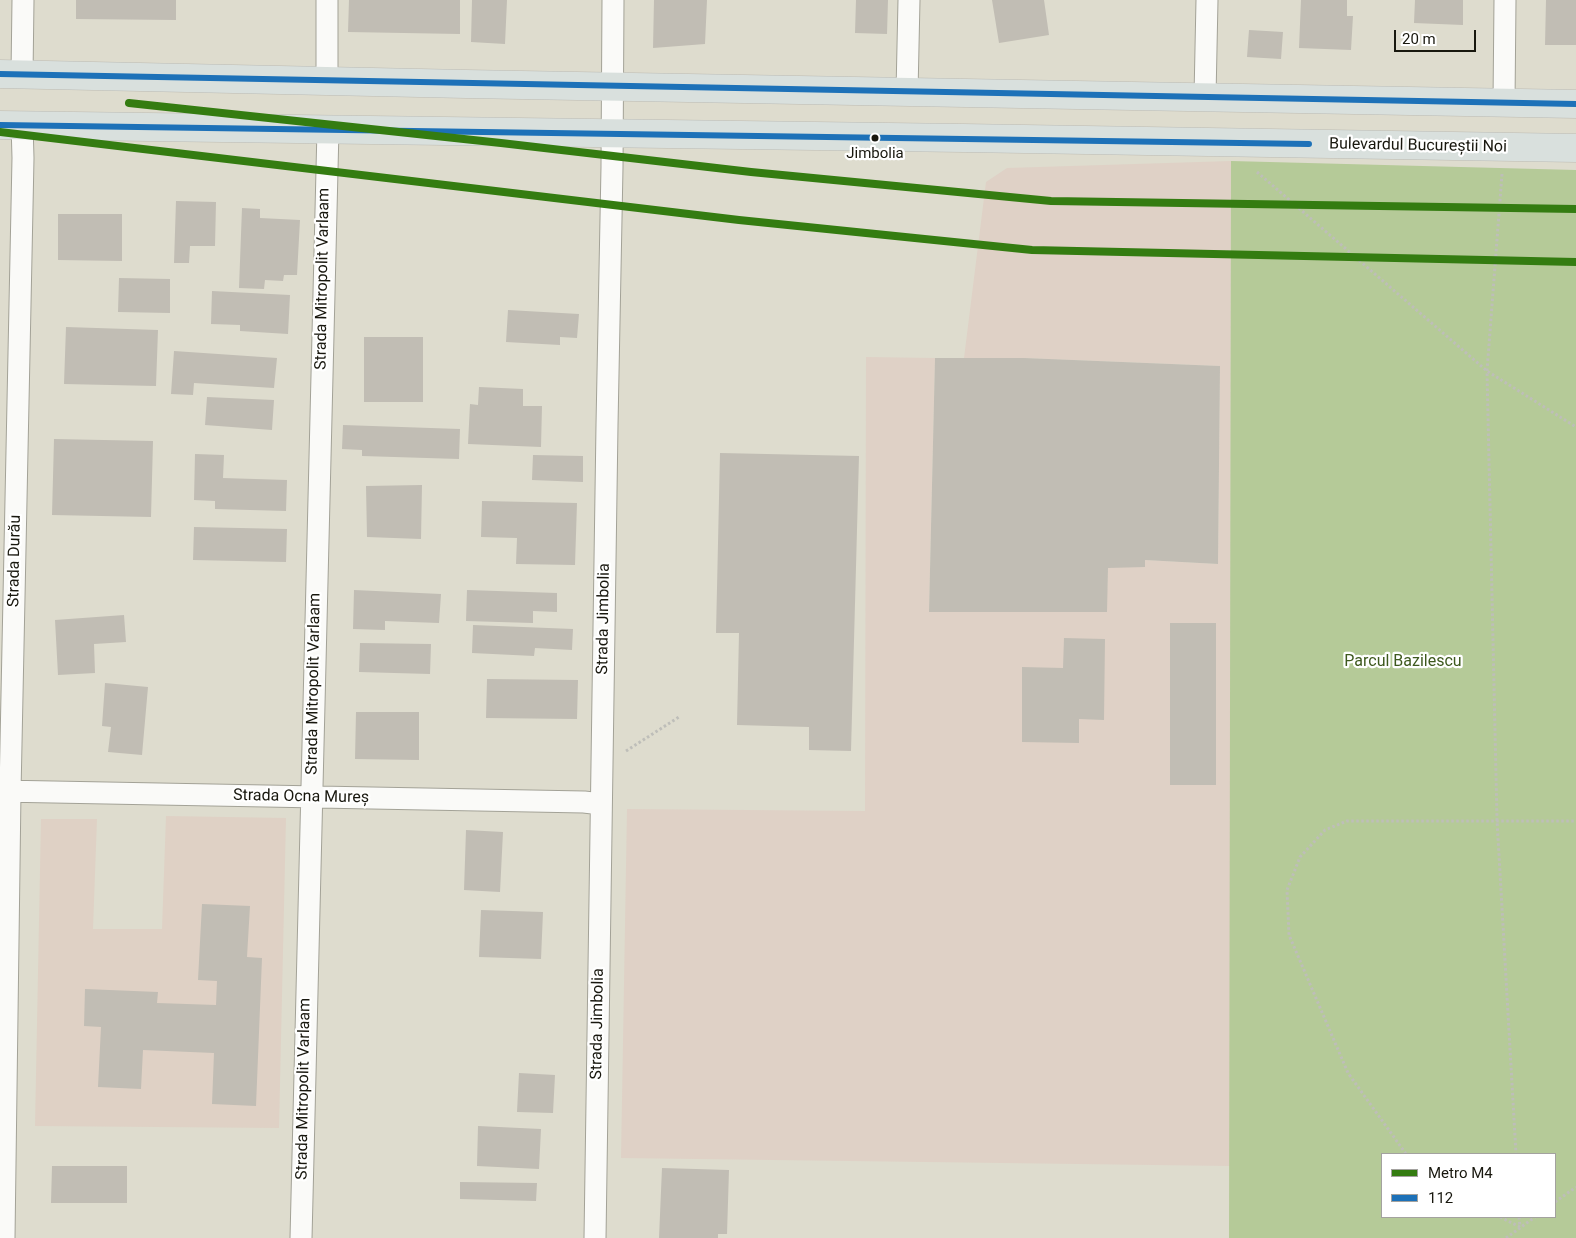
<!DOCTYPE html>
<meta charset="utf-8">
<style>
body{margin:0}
#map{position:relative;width:1576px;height:1238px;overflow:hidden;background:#dedcce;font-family:Roboto,sans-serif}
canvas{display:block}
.legend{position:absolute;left:1381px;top:1153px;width:175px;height:65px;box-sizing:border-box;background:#fff;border:1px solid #a3a29f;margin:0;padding:6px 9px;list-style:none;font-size:15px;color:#18170e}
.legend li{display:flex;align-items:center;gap:10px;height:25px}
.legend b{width:25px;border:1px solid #a3a29f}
.scale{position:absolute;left:1394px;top:30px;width:82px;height:22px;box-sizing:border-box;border:2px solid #18170e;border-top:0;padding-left:6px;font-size:15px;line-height:18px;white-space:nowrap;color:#18170e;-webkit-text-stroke:4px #fff;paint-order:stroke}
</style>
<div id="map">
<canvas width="1576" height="1238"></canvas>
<ul class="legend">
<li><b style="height:6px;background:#347c11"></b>Metro M4</li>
<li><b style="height:6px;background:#1d71b8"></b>112</li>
</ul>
<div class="scale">20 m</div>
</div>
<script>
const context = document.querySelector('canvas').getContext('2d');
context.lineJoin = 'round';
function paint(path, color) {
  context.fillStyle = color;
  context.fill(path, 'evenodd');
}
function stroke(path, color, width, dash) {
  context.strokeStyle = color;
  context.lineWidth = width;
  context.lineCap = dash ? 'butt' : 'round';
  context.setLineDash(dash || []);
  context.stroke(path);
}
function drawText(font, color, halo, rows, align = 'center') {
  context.font = font + ' Roboto,sans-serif';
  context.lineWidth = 4.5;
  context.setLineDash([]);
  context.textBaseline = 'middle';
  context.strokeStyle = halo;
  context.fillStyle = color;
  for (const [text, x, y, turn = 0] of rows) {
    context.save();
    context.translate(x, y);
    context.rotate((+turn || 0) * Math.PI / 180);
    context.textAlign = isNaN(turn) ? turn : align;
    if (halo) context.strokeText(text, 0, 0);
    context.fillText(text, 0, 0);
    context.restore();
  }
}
paint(new Path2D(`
 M1231 161 1230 1166 621 1158 627 809 865 811 866 357 935 358 929 612H1106L1108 568 1145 560 1218 564 1220 366 1024 358H964L986 182 1007 168Z`), '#dfd1c6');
paint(new Path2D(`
 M166 816 286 818 279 1128 35 1126 41 819H97L93 929H162Z`), '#dfd1c5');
paint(new Path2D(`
 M1231 161 1576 170V1238H1229ZM1382 1154H1555V1217H1382Z`), '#b5ca98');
paint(new Path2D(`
 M76 0H176V20L76 19Z
 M349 0H460V34L348 32Z
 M472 0H507L505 44 471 42Z
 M654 0H707L705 44 653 48Z
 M856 0H888L887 34 855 33Z
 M992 0H1044L1049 35 999 43Z
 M1301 0H1347V16H1353L1351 50 1299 48Z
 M1415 0H1463V25L1414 23Z
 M1546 0H1576V45H1545Z
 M1249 30 1283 32 1281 59 1247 57Z
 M176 201 216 202 215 246H190L189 263H174Z
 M242 208 260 209V218L300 220 297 275H284L283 281 265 280 264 289 239 288Z
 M58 214H122V261L58 260Z
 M119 278 170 279V313L118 312Z
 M212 291 290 295 288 334 240 331V325L211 324Z
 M508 310 579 314 577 338 560 337V345L506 342Z
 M66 327 158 330 156 386 64 384Z
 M364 337H423V402H364Z
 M174 351 277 358 274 388 194 383 193 395 171 394Z
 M935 358H1024L1220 366 1218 564 1145 560V567L1108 568 1107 612H929Z
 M479 387 523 389V406H542L541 447 468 444 470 404 478 405Z
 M207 397 274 400 272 430 205 425Z
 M343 425 460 429 459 459 362 456V450L342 449Z
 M54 439 153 441 151 517 52 515Z
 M720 453 859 456 851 751 809 750V727L737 725 739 633H716Z
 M195 454 224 455 223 478 287 480 286 511 215 509V501L194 500Z
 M533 455 583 456V482L532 480Z
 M422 485 421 539 367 537 366 486Z
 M482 501 577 503 575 565 516 564 517 538 481 537Z
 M194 527 287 529 286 562 193 560Z
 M354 590 441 594 439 623 385 621V630L353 629Z
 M467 590 557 593V612L533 611V623L466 621Z
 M124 615 126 642 94 644 95 673 58 675 55 620Z
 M1170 623H1216V785H1170Z
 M473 625 573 629 572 650 535 648 534 656 472 653Z
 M1064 638 1105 639 1104 720 1079 719V743L1022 742V667L1063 668Z
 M360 643 431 644 430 674 359 672Z
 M487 679 578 680 577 719 486 718Z
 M105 683 148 687 142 755 108 752 111 727 102 726Z
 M356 712H419V760L355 759Z
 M466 830 503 832 500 892 464 890Z
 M202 904 250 906 247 957 262 958 256 1106 212 1104 214 1053 143 1050 141 1089 98 1087 101 1027 84 1026 85 989 158 992 157 1003 216 1005 217 981 198 980Z
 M481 910 543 912 541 959 479 957Z
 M519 1073 555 1075 553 1113 517 1112Z
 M478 1126 541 1129 539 1169 477 1166Z
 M52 1166H127V1203H51Z
 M662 1168 729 1170 727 1234H718V1238H659Z
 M460 1182 537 1183 536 1201 460 1199Z`), '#c1bdb4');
const street = new Path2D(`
 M327 0V81
 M22 75 23 0
 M907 92 909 0
 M1205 97 1207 0
 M1504 103 1505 0
 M0 791 584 802 601 804
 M4 1238 10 792 23 158 22 124
 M301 1238 328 129
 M595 1238 607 425 612 167 613 0`);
const primary = new Path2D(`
 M0 74 466 84 1576 104
 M0 125 963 138 1576 148`);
stroke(street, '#a3a297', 23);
stroke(primary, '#bcbbb4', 29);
stroke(new Path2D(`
 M1257 172 1487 371 1576 427
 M1502 174 1487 371 1497 820 1516 1154
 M626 751 679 717
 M1406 1154 1348 1073 1289 935 1287 890 1300 857 1325 830 1347 821H1576
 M1555 1202 1576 1187
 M1500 1217 1520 1227
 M1519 1217 1520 1227
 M1506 1238 1535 1217`), '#bebeb9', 3, [2.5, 2.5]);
stroke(street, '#fafaf8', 21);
stroke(primary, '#d9e0dd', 28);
stroke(new Path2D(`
 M0 74 1576 104
 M0 125 1309 144`), '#1d71b8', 6);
stroke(new Path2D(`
 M129 103 501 143 751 172 1051 201 1576 209
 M0 132 739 220 1032 250 1576 262`), '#347c11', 8);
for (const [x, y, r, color] of [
 [875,138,4.5,"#18170e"]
]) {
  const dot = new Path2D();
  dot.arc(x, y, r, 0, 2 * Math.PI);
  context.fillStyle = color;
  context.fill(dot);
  stroke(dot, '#fff', 2);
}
drawText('15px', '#18170e', '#fff', [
 ["Jimbolia",875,154]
]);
drawText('16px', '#18170e', '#fff', [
 ["Bulevardul Bucureștii Noi",1418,146,1],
 ["Strada Mitropolit Varlaam",323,279,-89],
 ["Strada Durău",15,561,-89],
 ["Strada Jimbolia",604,619,-89],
 ["Strada Mitropolit Varlaam",314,684,-89],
 ["Strada Ocna Mureș",301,797,1],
 ["Strada Jimbolia",598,1024,-89],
 ["Strada Mitropolit Varlaam",304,1089,-89]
]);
drawText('16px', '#3e591e', '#fff', [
 ["Parcul Bazilescu",1403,662]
]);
</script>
